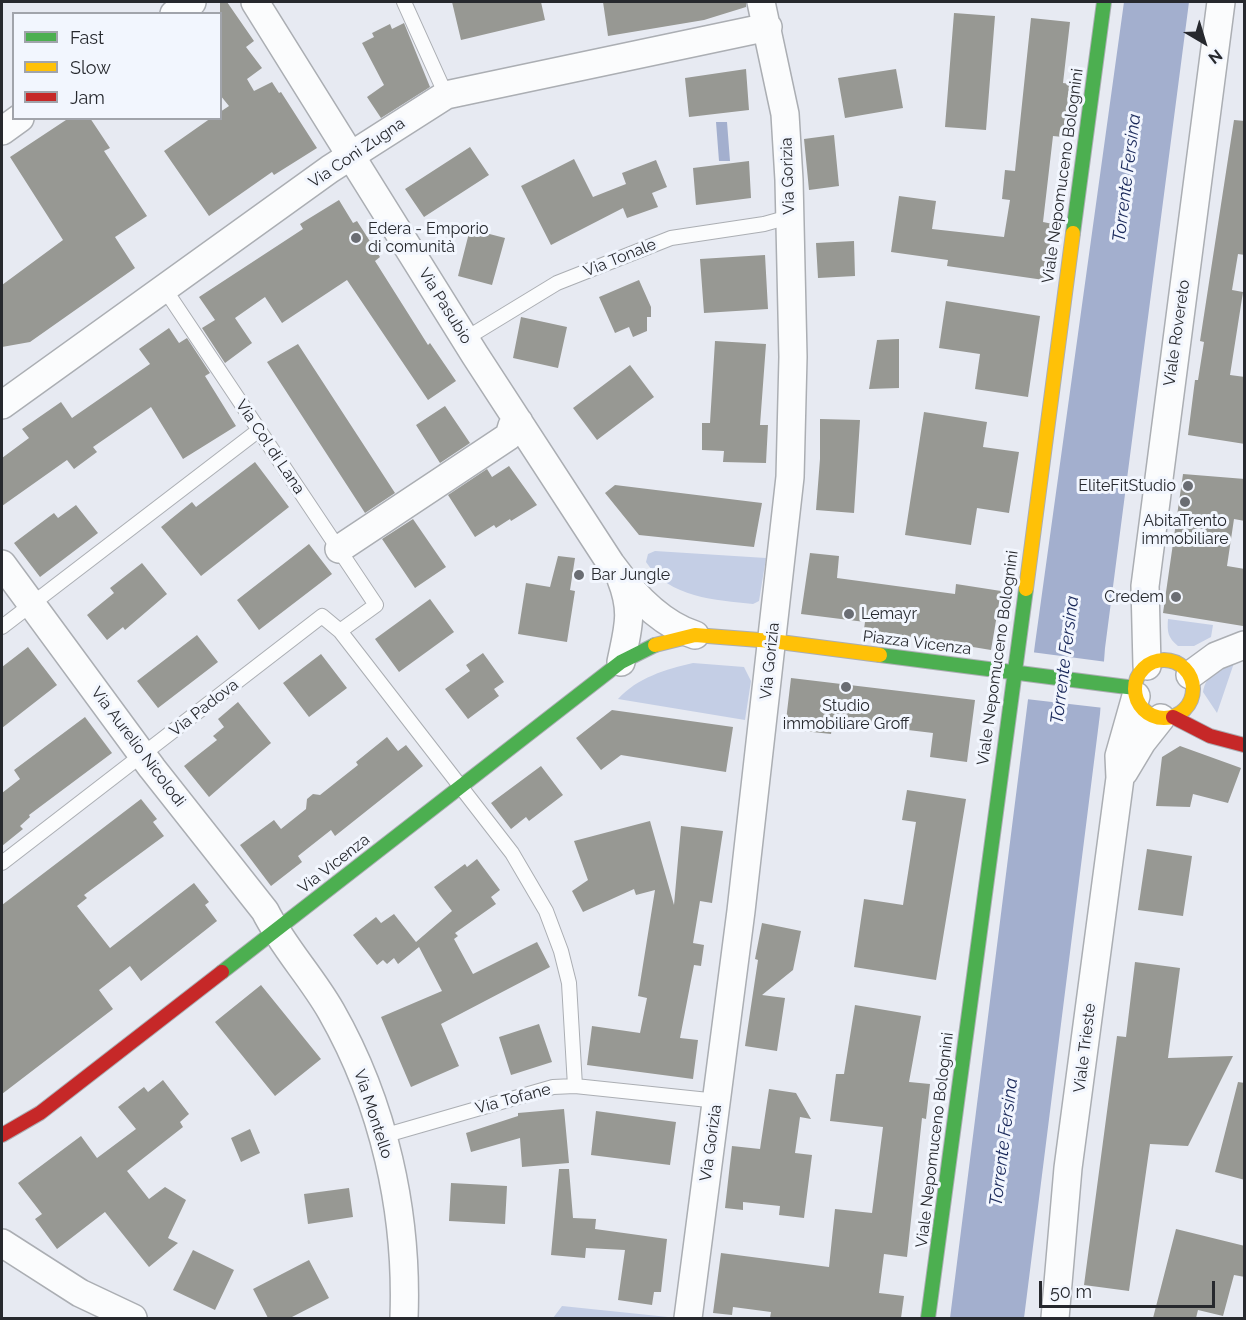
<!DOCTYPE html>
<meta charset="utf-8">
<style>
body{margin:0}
#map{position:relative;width:1246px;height:1320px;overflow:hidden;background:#e7eaf2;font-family:Raleway,sans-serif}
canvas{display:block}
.frame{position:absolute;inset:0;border:3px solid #27292e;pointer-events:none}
.legend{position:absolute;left:12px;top:12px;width:210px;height:108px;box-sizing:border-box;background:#f2f6fe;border:2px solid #a1a4ab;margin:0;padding:8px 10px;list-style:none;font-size:18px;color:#27292e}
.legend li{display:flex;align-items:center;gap:12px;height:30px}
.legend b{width:30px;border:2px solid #a1a4ab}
.north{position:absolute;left:1174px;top:12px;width:60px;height:60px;-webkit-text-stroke:4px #f2f6fe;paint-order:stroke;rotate:142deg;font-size:16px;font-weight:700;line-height:24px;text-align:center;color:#27292e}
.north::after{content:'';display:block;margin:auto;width:21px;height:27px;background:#27292e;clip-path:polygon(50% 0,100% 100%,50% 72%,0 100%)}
.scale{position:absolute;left:1039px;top:1281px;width:176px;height:27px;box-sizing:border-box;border:3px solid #27292e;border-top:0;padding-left:8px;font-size:18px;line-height:21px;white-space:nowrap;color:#27292e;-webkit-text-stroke:4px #f2f6fe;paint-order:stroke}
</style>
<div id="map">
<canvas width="1246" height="1320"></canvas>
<div class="frame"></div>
<ul class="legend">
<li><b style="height:8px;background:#4caf50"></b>Fast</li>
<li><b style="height:8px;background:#ffc107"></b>Slow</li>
<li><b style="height:8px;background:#c62828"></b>Jam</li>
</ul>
<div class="north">N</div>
<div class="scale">50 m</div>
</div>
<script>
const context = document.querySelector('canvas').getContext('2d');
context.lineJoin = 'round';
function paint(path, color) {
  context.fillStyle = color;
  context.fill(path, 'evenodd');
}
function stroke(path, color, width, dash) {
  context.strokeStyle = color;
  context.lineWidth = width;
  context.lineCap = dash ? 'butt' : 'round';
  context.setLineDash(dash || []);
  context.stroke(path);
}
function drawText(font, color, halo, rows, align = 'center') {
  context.font = font + ' Raleway,sans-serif';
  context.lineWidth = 6;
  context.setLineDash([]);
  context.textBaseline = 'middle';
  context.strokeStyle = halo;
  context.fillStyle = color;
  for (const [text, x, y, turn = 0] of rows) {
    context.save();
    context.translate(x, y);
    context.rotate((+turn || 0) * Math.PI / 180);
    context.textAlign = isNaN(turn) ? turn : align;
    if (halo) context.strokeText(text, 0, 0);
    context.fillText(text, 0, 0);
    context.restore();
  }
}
paint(new Path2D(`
 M655 551 766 558 759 601 753 604C716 600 669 598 646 562L648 554Z
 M1168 619 1213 625 1211 637 1194 646H1178C1168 638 1167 632 1168 619Z
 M1235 660 1217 713 1203 692C1206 674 1219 668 1235 660Z
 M693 663 744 667 751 681 745 720 618 699C637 678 666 669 693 663Z
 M562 1306 668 1317 553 1318Z`), '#c4cee5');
paint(new Path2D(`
 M1124 2H1189L1105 648 1100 714 1024 1318H950L1035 644Z
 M716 122H727L730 161H719Z`), '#a3afce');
paint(new Path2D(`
 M1031 652 1107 662 1104 708 1026 699Z`), '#e7eaf2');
paint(new Path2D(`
 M220 2H227L254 41 246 47 262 68 247 79 254 91 272 82 279 93 281 92 317 148 274 175 272 172 209 216 164 151 211 118H220V112L229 106 220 95Z
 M452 2H541L545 20 461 40Z
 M603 2H746V7L704 20 608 36Z
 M954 13 995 16 986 130 945 127Z
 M1031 18 1070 22 1063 83 1070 84 1063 137 1053 136 1043 222 1053 224 1044 280 947 266 948 260 891 252 899 196 936 201 932 229 1004 237 1010 200 1002 199 1005 170 1015 171Z
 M404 23 430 87 381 118 367 97 384 85 362 43 374 37 372 33 390 24 392 29Z
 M746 69 749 110 689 117 685 78Z
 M896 69 903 108 845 118 838 78Z
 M69 118H90L110 148 104 151 147 216 115 237 135 268 30 342 2 347V285L63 240 10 157Z
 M1234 120 1245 121V255L1238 254 1232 290 1243 292 1230 375 1245 377V444L1188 435 1195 380H1198L1204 342 1200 341Z
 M834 135 839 186 809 190 804 139Z
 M470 147 489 175 424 217 405 189Z
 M574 159 593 197 626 184 622 173 656 160 667 187 652 193 658 207 627 218 623 208 551 245 521 186Z
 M749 161 751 198 696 205 693 168Z
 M339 200 353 223 357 221 380 257 375 261 428 345 430 343 456 381 428 400 347 280 282 323 265 297 235 318 252 343 225 363 202 328 215 320 199 297 303 229 300 224Z
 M470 229 505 238 492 285 458 276Z
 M854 241 855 276 818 278 816 243Z
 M765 255 768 309 704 313 700 259Z
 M639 280 651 307V317H647V331L633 337 629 327 615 333 599 297Z
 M946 301 1040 316 1028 397 975 389 980 354 939 348Z
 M521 317 567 327 558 368 513 358Z
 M169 328 179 343 187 338 210 373 205 376 236 426 183 459 151 407 93 447 97 452 74 469 67 460 2 506V458L29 438 22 429 61 402 72 418 150 364 139 349Z
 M899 339V388L869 389 877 340Z
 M715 341 766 344 760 425H768L766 463 723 462 724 451 702 450V423H710Z
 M298 344 395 493 365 513 267 362Z
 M630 365 654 397 597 440 573 408Z
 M445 406 470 443 440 463 416 425Z
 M924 412 987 422 983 447 1019 452 1009 513 977 508 971 545 905 535Z
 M820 419 860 420 854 513 816 510 820 459Z
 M255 462 289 507 201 576 161 527 192 502 196 507Z
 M509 466 537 505 511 521 510 519 496 528 494 525 475 537 448 495 487 469 492 477Z
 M1183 474 1245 479V521L1234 519 1227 566 1245 569 1243 626 1163 613Z
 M615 485 762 503 754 547 639 535 605 493Z
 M76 505 98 533 40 577 14 543 54 513 58 518Z
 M413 519 446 567 415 588 382 539Z
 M309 544 332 574 259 630 237 600Z
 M810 553 839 556 837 578 955 594 956 584 1001 591 991 650 864 629 865 622 801 614Z
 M558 556 575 558 570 590 575 591 567 642 518 634 526 583 550 587Z
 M142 563 167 594 125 630 123 627 107 640 87 615 114 593 110 588Z
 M430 599 454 632 399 672 375 639Z
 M197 635 218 662 158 708 137 681Z
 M28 647 57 685 2 728V667Z
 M483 653 504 682 494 689 499 696 468 719 445 689 470 671 466 665Z
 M321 654 347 688 309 717 283 683Z
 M791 678 975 700 967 762 930 757 933 733 833 721 831 734 785 729Z
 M238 702 271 743 209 797 184 766 217 740 213 736 224 727 218 719Z
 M612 710 733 727 726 772 621 755 601 770 576 738Z
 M85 717 112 753 29 815 30 817 20 826 23 829 2 846V793L20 779 14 770Z
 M387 737 398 751 406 745 423 766 335 836 331 830 298 856 302 862 271 886 240 845 274 820 281 829 306 809 307 799 313 794 320 795 358 765 356 762Z
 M1180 746 1241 768 1228 803 1193 794 1190 807 1156 806 1162 757Z
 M541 766 563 795 529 821 526 817 511 829 491 803Z
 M907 790 966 799 936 980 854 967 864 899 903 905 916 822 902 820Z
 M141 799 157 819 153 822 164 836 84 895 87 898 77 906 110 948 194 883 209 902 205 905 217 921 141 981 130 966 99 990 113 1009 2 1094V905Z
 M650 821 674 905 681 826 723 831 712 903 700 901 693 943 704 945 701 966 694 965 680 1038 698 1040 693 1079 587 1065 592 1026 640 1033 647 998 638 996 655 890 636 895 634 889 583 912 572 891 588 880 574 841Z
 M1147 849 1192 856 1183 916 1138 910Z
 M477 859 500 890 491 897 496 904 455 933 458 936 454 939 473 974 537 942 550 967 441 1024 459 1066 411 1087 381 1017 442 991 419 947 398 964 394 958 387 964 383 960 377 965 353 935 376 917 381 923 394 914 416 942 452 911 434 887 465 864 467 867Z
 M762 923 801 931 793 970 762 995 785 998 777 1051 745 1046 758 960 755 959Z
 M1135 962 1180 968 1168 1058 1233 1056 1188 1146 1150 1144 1129 1291 1084 1285 1117 1036 1126 1037Z
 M261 985 321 1059 275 1096 215 1022Z
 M855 1005 921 1016 909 1082 930 1084 926 1119 922 1118 907 1257 884 1254 879 1293 904 1296 901 1318H770L771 1312 733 1307 732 1315 713 1313 721 1253 829 1267 835 1209 872 1213 883 1127 830 1121 836 1074H844Z
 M539 1024 552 1062 511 1075 499 1037Z
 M163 1080 189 1114 180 1122 183 1127 127 1171 149 1199 165 1187 186 1200 168 1238 178 1243 149 1267 105 1212 57 1249 35 1219 42 1214 18 1183 81 1136 97 1158 136 1129 118 1107 144 1087 148 1092Z
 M1238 1082 1245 1083V1180L1215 1172Z
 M769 1089 796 1093 811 1119 800 1117 795 1153 812 1155 804 1218 779 1215 780 1206 743 1202V1210L725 1208 732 1146 760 1149Z
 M564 1109 569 1163 522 1167 520 1138 471 1152 466 1133 518 1116V1113Z
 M596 1111 676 1122 670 1165 591 1155Z
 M250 1129 260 1153 241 1162 231 1138Z
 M559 1169H569L573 1218 596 1219 595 1229 667 1239 661 1292H654L652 1305 618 1300 625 1250 586 1248 585 1258 551 1255Z
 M451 1183 507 1186 505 1224 449 1221Z
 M349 1188 353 1217 308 1224 304 1194Z
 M1176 1229 1245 1246V1277L1234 1275 1223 1316 1198 1310 1196 1318H1153Z
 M193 1250 234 1270 215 1310 173 1290Z
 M309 1260 329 1298 290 1318H268L253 1289Z`), '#979893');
const lane = new Path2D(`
 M404 2 446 95
 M465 339 557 283 671 238 764 224 789 217
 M2 627 259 430
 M340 631 512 853 546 911 561 951 569 983 575 1086
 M2 863 322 616 340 631 376 605 164 288
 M383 1136 553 1087 575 1086 718 1101`);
const street = new Path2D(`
 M255 2 475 355 611 564C632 593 660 624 695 635
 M174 14 192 2
 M2 131 20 118
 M2 405 330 169 446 95 768 27
 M339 549 509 436 512 426 519 422
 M2 564 152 768 265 911C283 947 311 976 331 1011 384 1104 408 1212 404 1318
 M621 579C634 612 628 628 621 662
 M1147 666 1145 586 1221 2
 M1190 675 1216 656 1244 645
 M1124 772 1142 742 1161 718
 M2 1243 80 1293 133 1318
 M688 1318 741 911 790 477 793 357 789 180 785 114 761 2
 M1055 1318 1068 1168 1120 778 1119 756 1136 696`);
const fast = new Path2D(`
 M1073 233 1104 2
 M880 655 1135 688
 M222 972 621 662 655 645
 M928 1318 1026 589`);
const slow = new Path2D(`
 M1026 589 1073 233
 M655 645 695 635 772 641 880 655
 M1135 689a29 29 0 1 1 58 0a29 29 0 1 1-58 0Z`);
const jam = new Path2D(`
 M1173 717 1210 736 1244 745
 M2 1135 40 1113 222 972`);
stroke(lane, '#abaeb3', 16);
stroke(street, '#abaeb3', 30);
stroke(fast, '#abaeb3', 16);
stroke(slow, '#abaeb3', 16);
stroke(jam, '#abaeb3', 16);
stroke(lane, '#fbfcfd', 14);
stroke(street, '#fbfcfd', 27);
stroke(fast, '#4caf50', 14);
stroke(slow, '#ffc107', 14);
stroke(jam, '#c62828', 14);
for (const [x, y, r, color] of [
 [356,238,6,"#6a6d73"],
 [1188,486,6,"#6a6d73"],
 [1185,502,6,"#6a6d73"],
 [579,575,6,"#6a6d73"],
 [1176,597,6,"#6a6d73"],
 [849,614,6,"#6a6d73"],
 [846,687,6,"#6a6d73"]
]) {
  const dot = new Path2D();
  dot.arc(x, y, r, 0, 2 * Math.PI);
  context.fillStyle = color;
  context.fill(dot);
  stroke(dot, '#f2f6fe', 2);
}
drawText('16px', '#27292e', '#f2f6fe', [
 ["Via Coni Zugna",357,153,-34],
 ["Via Gorizia",788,176,-92],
 ["Viale Nepomuceno Bolognini",1063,176,-82],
 ["Via Tonale",620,258,-22],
 ["Via Pasubio",445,306,58],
 ["Viale Rovereto",1177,333,-82],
 ["Via Col di Lana",270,447,56],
 ["Piazza Vicenza",917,643,7],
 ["Viale Nepomuceno Bolognini",998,658,-82],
 ["Via Gorizia",770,661,-84],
 ["Via Padova",204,708,-38],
 ["Via Aurelio Nicolodi",138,747,53],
 ["Via Vicenza",334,864,-38],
 ["Viale Trieste",1085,1048,-83],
 ["Via Tofane",513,1099,-15],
 ["Via Montello",373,1114,72],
 ["Viale Nepomuceno Bolognini",935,1140,-83],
 ["Via Gorizia",711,1143,-82]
]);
drawText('16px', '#27292e', '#f2f6fe', [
 ["Edera - Emporio",368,229],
 ["di comunità",368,247],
 ["EliteFitStudio",1176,486,"right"],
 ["AbitaTrento",1185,521,"center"],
 ["immobiliare",1185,539,"center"],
 ["Bar Jungle",591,575],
 ["Credem",1164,597,"right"],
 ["Lemayr",861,614],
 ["Studio",846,706,"center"],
 ["immobiliare Groff",846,724,"center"]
], 'left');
drawText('italic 18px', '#19285a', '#f2f6fe', [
 ["Torrente Fersina",1127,178,-83],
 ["Torrente Fersina",1065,660,-83],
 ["Torrente Fersina",1004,1142,-83]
]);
</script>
